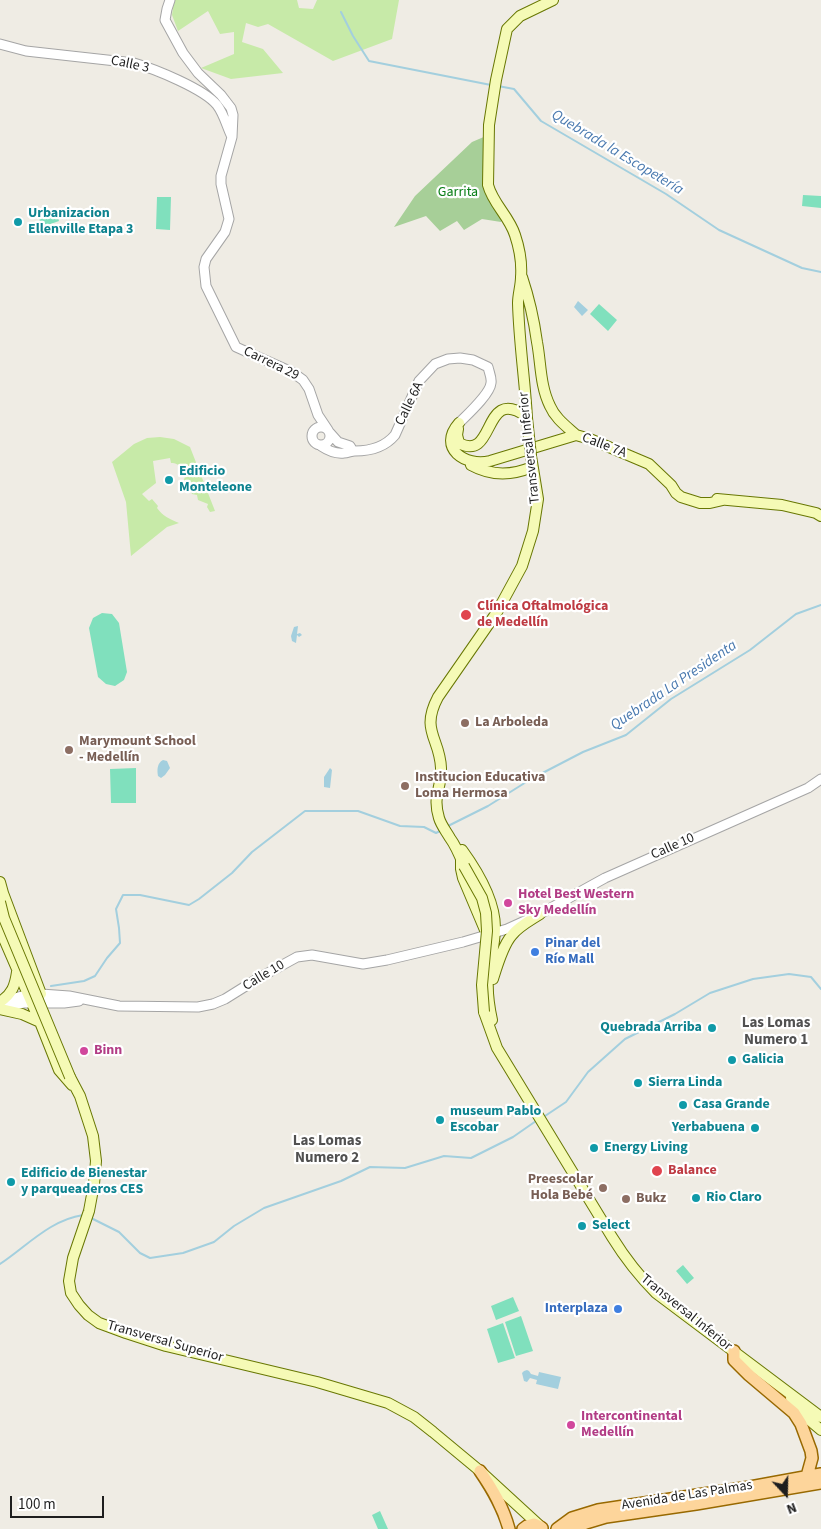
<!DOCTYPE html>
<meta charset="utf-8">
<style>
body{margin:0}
#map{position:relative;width:821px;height:1529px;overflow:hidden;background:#efece4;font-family:"Source Sans 3",sans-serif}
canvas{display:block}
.north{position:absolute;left:761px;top:1469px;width:50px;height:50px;-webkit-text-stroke:4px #fff;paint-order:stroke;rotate:159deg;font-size:14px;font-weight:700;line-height:20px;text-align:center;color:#1e1e1e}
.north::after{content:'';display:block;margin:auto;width:18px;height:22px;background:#1e1e1e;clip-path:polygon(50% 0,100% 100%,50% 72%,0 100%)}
.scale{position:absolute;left:10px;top:1496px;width:94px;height:22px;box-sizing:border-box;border:2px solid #1e1e1e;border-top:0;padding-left:6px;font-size:15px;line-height:18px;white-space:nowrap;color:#1e1e1e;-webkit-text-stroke:4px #fff;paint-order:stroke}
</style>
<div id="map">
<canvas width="821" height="1529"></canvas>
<div class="north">N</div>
<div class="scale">100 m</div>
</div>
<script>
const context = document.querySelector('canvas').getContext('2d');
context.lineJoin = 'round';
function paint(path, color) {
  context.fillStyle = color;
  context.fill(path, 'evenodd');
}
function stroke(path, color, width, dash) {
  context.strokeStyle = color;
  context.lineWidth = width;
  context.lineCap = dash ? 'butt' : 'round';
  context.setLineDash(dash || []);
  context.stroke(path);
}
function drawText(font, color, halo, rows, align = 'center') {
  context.font = font + ' "Source Sans 3",sans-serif';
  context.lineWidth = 4.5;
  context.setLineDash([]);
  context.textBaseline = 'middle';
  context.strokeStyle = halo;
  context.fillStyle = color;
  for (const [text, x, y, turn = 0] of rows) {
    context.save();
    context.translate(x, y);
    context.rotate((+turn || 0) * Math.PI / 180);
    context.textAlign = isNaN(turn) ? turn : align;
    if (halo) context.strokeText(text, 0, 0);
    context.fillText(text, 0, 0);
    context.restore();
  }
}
paint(new Path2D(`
 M174 0H297L299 8 313 9 317 0H399L392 39 333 61 268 24 258 27 246 23 242 42 263 49 283 73 231 79 201 68 234 54V32L220 34 208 11 178 31 172 15Z
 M160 437 174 439 190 447 215 511 210 512 207 507 208 504 198 500 197 495 192 494 189 487 185 485 187 482 184 480C188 471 180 463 171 463L170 458 153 461 156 483 142 494 149 501 152 499 158 506 157 508C163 516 169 519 179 523L167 527 131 556 126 502 112 462 134 444 147 438Z`), '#c7eaa8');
paint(new Path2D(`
 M486 136 484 164 504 217 501 222 482 219 464 230 457 221 440 231 426 216 394 227 415 196 472 142Z`), '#a7cf98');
paint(new Path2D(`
 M803 195 821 196V208L802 206Z
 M157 197H171L170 230 156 229Z
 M56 212 59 221 42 227 39 218Z
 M599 304 617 320 608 331 590 314Z
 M102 613 112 614 119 623 127 672 124 680 115 686 106 684 98 677 89 628 93 618Z
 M136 768V803H111L110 769Z
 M683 1265 694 1278 687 1284 676 1271Z
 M513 1297 519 1311 496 1320 491 1306Z
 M521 1316 533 1351 516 1356 505 1322Z
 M503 1323 515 1358 498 1363 487 1329Z
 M380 1511 388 1529H378L372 1515Z`), '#80e0bd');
paint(new Path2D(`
 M578 301 588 310 582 316 574 307Z
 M298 626 297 634 300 633 302 635 299 637 297 635 296 643 292 641 291 636 294 627Z
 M163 760 167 761 170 768 165 775 161 778 158 776C157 770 157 763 163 760Z
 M330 768 332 770 330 788 324 787V777Z
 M527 1370 529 1371 531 1374 538 1376 539 1372 561 1377 558 1389 536 1384 537 1380 530 1378 527 1382 524 1381 522 1373 524 1371Z`), '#a3cfde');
stroke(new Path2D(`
 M341 12 353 36 369 61 491 85
 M498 86 514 89 541 121 666 194 719 230 802 268 821 272
 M448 826 488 806 531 779 583 752 626 735 671 699 750 650 796 614 821 605
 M51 986 84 981 95 976 107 958 120 943 119 928 116 909 123 895H140L189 905 199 899 232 873 252 852 305 811H358L400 826 424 827 436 833 442 830
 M545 1116 566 1102 588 1072 625 1039 675 1014 710 993 753 979 789 974 811 977 821 989
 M91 1218 119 1232 140 1253 150 1258 183 1253 214 1242 234 1226 264 1208 341 1181 370 1167 405 1168 444 1156 471 1158 513 1137 536 1121
 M0 1264C27 1246 50 1220 83 1215`), '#a3cfde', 2);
const tertiary = new Path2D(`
 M170 0 167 9 165 20 183 53 198 73 221 95 231 108 233 115 232 137 221 176V184L229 219 225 232 206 259 204 267 206 286 236 347 292 372 303 380 309 389 318 415 328 430
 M0 44 26 51 134 63C155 69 204 89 217 105 224 114 227 127 232 137
 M312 436a9 9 0 1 1 18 0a9 9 0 1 1-18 0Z
 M330 433 338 442 350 446 353 451
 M321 446C327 450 336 454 344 453 348 453 351 451 355 451 371 451 385 447 395 435L419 381 435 364 448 359 460 358 473 360 488 367C489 372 492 378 491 383 490 394 468 414 459 423
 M1 1002 22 996 41 994 69 996 119 1006 198 1007 213 1004 225 999 257 979 297 957 312 955 363 964 387 960 463 942 507 929 540 914 605 878 808 788 821 779
 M0 1009 24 1003H64L79 1001`);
const secondary = new Path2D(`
 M522 277C529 298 534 320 537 342 541 363 540 386 550 406 555 418 566 426 576 435
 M527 418C525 380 519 342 518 303 518 294 521 286 521 277 522 264 519 247 515 235 509 216 493 204 488 185L489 125 496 80 507 29 520 16 553 0
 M459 423C437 448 465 467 490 461L576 435 590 439 649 464 671 485 676 493 681 497 700 503H710L723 500
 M458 429 457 435 459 443C496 463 482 385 526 416
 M471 465C491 476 511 476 532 467
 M717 499 782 505 816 513 821 516
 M462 850C478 872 495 900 495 928 495 944 490 961 488 978 487 991 489 1006 492 1020
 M461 859V869L463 878 485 930
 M464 866C460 856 456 846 450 838 446 831 441 825 439 818 432 795 442 788 441 768 440 738 420 731 438 697L497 612 522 566 533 531 538 499 531 456
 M0 882 3 893 41 994
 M0 927 4 939 40 1022 59 1070 72 1085
 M493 979C497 966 503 945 512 935 519 926 531 920 540 914
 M0 1002C12 994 15 986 17 972
 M0 1009 22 1014 40 1022
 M484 1012 497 1048 612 1237C625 1258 639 1276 656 1293L821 1417
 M70 1077 80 1096 93 1136 96 1161 94 1184 89 1211 73 1258 69 1281 71 1293 79 1305 88 1315 99 1323 126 1333 166 1346 317 1382 388 1403 414 1417 433 1432 480 1471 541 1527
 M791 1398 801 1413 821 1430`);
const primary = new Path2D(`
 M734 1351V1360L749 1375 794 1413 801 1424 811 1451 812 1458 807 1476
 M480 1471C493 1490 503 1507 509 1529
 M523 1529 527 1526 534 1524 542 1528
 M557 1529 572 1518 598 1510 750 1487 821 1474
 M572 1529 586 1523 606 1517 696 1504 821 1483`);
stroke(tertiary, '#a5a5a5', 11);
stroke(secondary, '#687703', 12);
stroke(primary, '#986900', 14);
stroke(tertiary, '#fff', 9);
stroke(secondary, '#f5fab6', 10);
stroke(primary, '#fdd59b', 11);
const secondaryBridge = new Path2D(`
 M527 418 531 456
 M464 866 482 898 486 913 487 931 482 985 484 1012
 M0 902 4 918 70 1077`);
stroke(secondaryBridge, '#687703', 12, []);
stroke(secondaryBridge, '#f5fab6', 10);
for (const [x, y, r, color] of [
 [18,222,5,"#0f9aa8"],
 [169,480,5,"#0f9aa8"],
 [466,615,6,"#e0444e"],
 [465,723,5,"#8d6e63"],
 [69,750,5,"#8d6e63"],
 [405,786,5,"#8d6e63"],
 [508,903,5,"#d1479c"],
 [535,952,5,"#3f7fe0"],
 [712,1028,5,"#0f9aa8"],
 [84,1051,5,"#d1479c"],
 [732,1060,5,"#0f9aa8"],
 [638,1083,5,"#0f9aa8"],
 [683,1105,5,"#0f9aa8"],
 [440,1120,5,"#0f9aa8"],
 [755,1128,5,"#0f9aa8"],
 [594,1148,5,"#0f9aa8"],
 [657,1171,6,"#e0444e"],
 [11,1182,5,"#0f9aa8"],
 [603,1188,5,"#8d6e63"],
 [696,1198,5,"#0f9aa8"],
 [626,1199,5,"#8d6e63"],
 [582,1226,5,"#0f9aa8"],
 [618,1309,5,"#3f7fe0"],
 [571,1425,5,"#d1479c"]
]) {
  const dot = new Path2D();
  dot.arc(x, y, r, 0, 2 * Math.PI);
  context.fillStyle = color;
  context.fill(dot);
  stroke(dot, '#fff', 2);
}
drawText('14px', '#1e1e1e', '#fff', [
 ["Calle 3",130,65,12],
 ["Carrera 29",271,364,26],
 ["Calle 6A",410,404,-64],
 ["Calle 7A",604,446,21],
 ["Transversal Inferior",530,448,-96],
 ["Calle 10",673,847,-24],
 ["Calle 10",264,976,-31],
 ["Transversal Inferior",686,1313,39],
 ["Transversal Superior",165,1342,16],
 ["Avenida de Las Palmas",687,1496,-9]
]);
drawText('14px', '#097e16', '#fff', [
 ["Garrita",458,193]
]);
drawText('bold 14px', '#0d838f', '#fff', [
 ["Urbanizacion",28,214],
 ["Ellenville Etapa 3",28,230],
 ["Edificio",179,472],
 ["Monteleone",179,488],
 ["Quebrada Arriba",702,1028,"right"],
 ["Galicia",742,1060],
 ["Sierra Linda",648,1083],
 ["Casa Grande",693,1105],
 ["museum Pablo",450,1112],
 ["Escobar",450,1128],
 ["Yerbabuena",745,1128,"right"],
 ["Energy Living",604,1148],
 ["Edificio de Bienestar",21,1174],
 ["y parqueaderos CES",21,1190],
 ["Rio Claro",706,1198],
 ["Select",592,1226]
], 'left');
drawText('bold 14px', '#be3a42', '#fff', [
 ["Clínica Oftalmológica",477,607],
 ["de Medellín",477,623],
 ["Balance",668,1171]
], 'left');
drawText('bold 14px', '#785e54', '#fff', [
 ["La Arboleda",475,723],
 ["Marymount School",79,742],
 ["- Medellín",79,758],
 ["Institucion Educativa",415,778],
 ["Loma Hermosa",415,794],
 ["Preescolar",593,1180,"right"],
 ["Hola Bebé",593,1196,"right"],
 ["Bukz",636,1199]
], 'left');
drawText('bold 14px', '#b23c85', '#fff', [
 ["Hotel Best Western",518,895],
 ["Sky Medellín",518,911],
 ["Binn",94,1051],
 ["Intercontinental",581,1417],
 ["Medellín",581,1433]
], 'left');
drawText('bold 14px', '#366cbe', '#fff', [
 ["Pinar del",545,944],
 ["Río Mall",545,960],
 ["Interplaza",608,1309,"right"]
], 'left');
drawText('italic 15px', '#4979af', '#fff', [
 ["Quebrada la Escopetería",617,153,31],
 ["Quebrada La Presidenta",674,686,-34]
]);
drawText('bold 15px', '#515151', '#fff', [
 ["Las Lomas",776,1024],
 ["Numero 1",776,1041],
 ["Las Lomas",327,1142],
 ["Numero 2",327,1159]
]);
</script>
